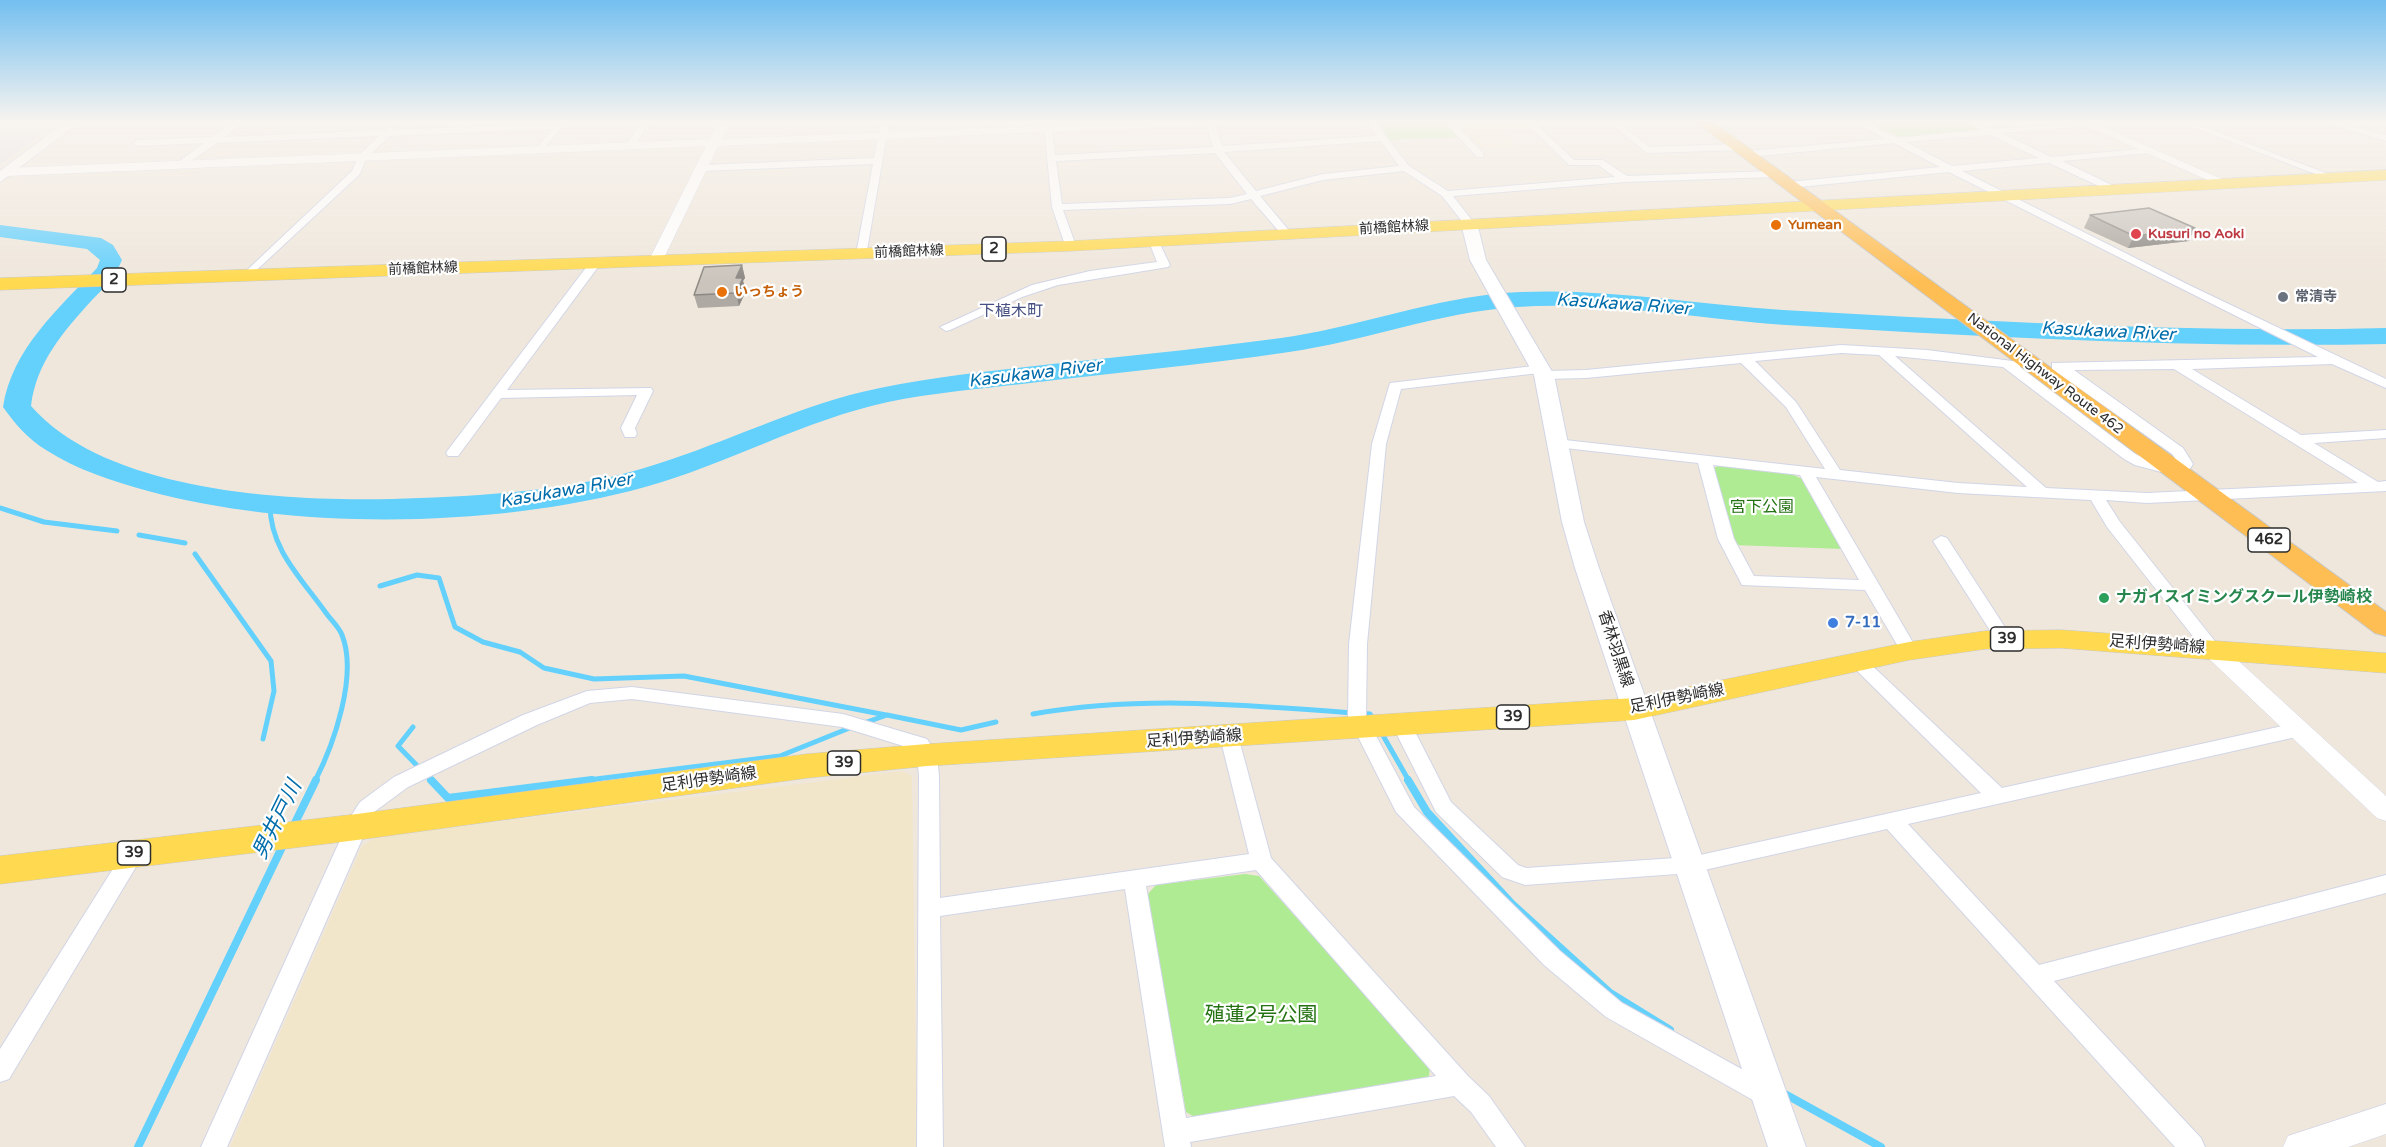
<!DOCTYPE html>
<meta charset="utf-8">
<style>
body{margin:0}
canvas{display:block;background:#efe7dc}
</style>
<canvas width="2386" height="1147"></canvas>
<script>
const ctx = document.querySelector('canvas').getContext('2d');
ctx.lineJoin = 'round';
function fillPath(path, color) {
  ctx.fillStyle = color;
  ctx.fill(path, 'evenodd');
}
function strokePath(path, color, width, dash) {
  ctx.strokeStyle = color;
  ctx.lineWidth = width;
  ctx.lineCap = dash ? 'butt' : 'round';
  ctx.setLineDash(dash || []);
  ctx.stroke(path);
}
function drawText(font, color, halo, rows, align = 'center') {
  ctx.font = font + ' "Varela Round","Noto Sans JP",sans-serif';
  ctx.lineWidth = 4.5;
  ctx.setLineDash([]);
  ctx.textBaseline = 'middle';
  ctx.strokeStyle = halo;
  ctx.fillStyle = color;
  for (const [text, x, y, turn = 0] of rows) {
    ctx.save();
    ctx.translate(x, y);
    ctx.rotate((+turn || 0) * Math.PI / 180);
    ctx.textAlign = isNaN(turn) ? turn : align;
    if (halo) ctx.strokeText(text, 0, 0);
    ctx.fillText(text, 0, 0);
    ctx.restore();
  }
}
fillPath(new Path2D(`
 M0,122H58L0,165Z`), '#e0dee7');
fillPath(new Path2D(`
 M1453,122H1526L1534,130L1503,131L1517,146L1477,148Z
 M902,771L912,776L917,1147H230L362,846L376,837Z`), '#f2e6ca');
fillPath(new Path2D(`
 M1376,122H1443L1458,137L1389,140Z
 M1866,122H1966L1982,129L1903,138Z
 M1719,466L1792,474L1802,479L1843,549L1733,545L1713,468Z
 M1245,874L1259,876L1430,1067L1428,1083L1200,1120L1186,1112L1147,895L1156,885Z`), '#afeb93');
strokePath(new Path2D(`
 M270,505C270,549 301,578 326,613C331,620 339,627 342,635C358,675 334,744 315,781
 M0,508L44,522L117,531
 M139,535L185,543
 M195,554L271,661L274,691L263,739
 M380,586L417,575L439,578L455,627L483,642L520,652L544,668L594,679L684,676L886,715
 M1033,714C1146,694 1257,706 1370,714L1373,719
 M864,723L887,715L961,730L996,722
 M413,727L398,746L432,781
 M1381,732L1409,781
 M580,781L780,756L852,727`), '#64d0fc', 5);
strokePath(new Path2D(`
 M431,780L448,798L592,780
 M1408,780L1427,812L1512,904L1610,993L1670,1030
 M293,827L316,780
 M1783,1093L1881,1147
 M138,1147L284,843`), '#64d0fc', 8);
fillPath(new Path2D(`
 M0,225L101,238L113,245L122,260C116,276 104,288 92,300C63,332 36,363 31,406C111,497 306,503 419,498C499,495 581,489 657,464C727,442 792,409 862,392C913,380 965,374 1017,368C1105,358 1193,350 1281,338C1353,328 1422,302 1494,294C1590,285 1687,304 1783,310C1984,321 2184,333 2386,328V344C2186,348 1986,337 1786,325C1697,319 1607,301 1517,307C1439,312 1366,341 1289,352C1201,365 1111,373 1022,384C977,389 932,393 888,402C804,420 728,464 645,487C497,528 296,531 148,491C113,481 77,470 46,450C28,439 15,424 3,407C12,349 58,309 97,268L100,260L87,249L0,237Z`), '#64d0fc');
const minor = new Path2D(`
 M234,122H243L225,137L385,130L391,127L395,130L566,122L541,152L536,149L552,129L390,136L366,158L360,174L248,278L242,275L244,273L352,171L359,155L379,136L217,143L180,168L175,165L177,163L204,143L138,146L133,143L138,140L212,137Z
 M642,122H650L633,148H627L625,146Z
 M881,122H889L866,256L856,254L873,164L702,171L697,168L702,165L874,158Z
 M1206,122H1214L1222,146L1377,136L1367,122H1375L1409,166L1448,191L1615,177L1598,165H1569L1525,122H1534L1574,160H1603L1627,176L1773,171L1778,174L1773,177L1625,182L1453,196L1474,223L1469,226L1465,225L1442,196L1404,171L1323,180L1260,196L1292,234L1287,237L1283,236L1251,199L1230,204L1063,210L1076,246L1066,248L1052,207L1044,126L1052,128L1055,155L1213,147ZM1381,141L1399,166L1323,174L1256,191L1224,152ZM1215,153L1247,194L1230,198L1062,204L1056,161Z
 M1445,122H1454L1483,153V157H1477Z
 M1609,122H1618L1649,147L1739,144L1744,147L1739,150L1647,153Z
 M1856,122H1866L1897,138L1981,130L1967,122H1977L1993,129L2102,122L2098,125L2002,133L2051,157L2152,148L2154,150L2149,153L2062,161L2118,188L2119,190L2114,193L2049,163L1962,171L2191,286L2386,379V388L2332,364L2192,369L2301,435L2386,430V438L2314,443L2378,482L2386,481V491L2147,503L2106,500L2120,522L2218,645L2221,649L2218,653H2206L2107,527L2091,500L1958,493L1816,477L1918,651L1909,657L1903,655L1865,590L1742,585L1718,539L1698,463L1556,447L1549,443L1556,439L1825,469L1786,407L1741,363L1586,378L1544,379L1539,378V373L1401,389L1386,444L1367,644L1366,717L1414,807L1560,951L1622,1003L1776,1088L1780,1096L1776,1104L1767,1108L1606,1017L1544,965L1396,812L1348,717L1349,644L1372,444L1390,383L1542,365L1547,366V371L1586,370L1841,345L1927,350L2020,362V367L2134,453L2145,459L2176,467L2179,464L2172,454L2052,369V363L2318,357L1949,172L1789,188L1784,185L1789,182L1940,167L1894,143L1748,157L1743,154L1748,151L1885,139ZM1990,135L2039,158L1952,166L1906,142ZM1841,353L1879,355L2027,487L1958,483L1840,470L1796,402L1755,361ZM1895,356L2003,367L2124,459L2135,465L2180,477L2185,476L2193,464L2183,448L2074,370L2174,369L2358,483L2147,493L2046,488ZM1713,465L1800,475L1859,580L1754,576L1734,539Z
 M2180,122H2191L2339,178L2331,180Z
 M2323,122H2336L2386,135V141Z
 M1150,240L1159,242L1170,265L1168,267L1058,285L1022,297L950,330L946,331L940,327L1032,285L1090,271L1157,262L1149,242Z
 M591,261L601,263L507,390L651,388L653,391L635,428L637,434L635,437H625L621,428L637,395L501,398L458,456H448L446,453L448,450Z
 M1941,536L1947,538L2010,635L2013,639L2010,643H1998L1933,541Z
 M1858,656L1864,658L2002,788L2296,723L2303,725L2306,730L2303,735L2296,737L1908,824L2039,965L2386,875V893L2054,981L2201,1138L2205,1147H2175L1887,829L1691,873L1525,885L1502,877L1436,812L1392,725L1395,720H1409L1451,802L1518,865L1526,868L1691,857L1981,793L1852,666L1849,662Z
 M632,687L843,714L927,739L937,755L939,776L940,898L1249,854L1220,737L1223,732H1237L1271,858L1468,1076L1489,1096L1525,1147H1496L1471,1112L1454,1096L1190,1142L1191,1147H1165L1125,889L940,916L943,1147H917L919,776L917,755L913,749L842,727L632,699L590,703L537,725L408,787L374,812L227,1147H201L351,816L360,802L394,777L523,715L587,691ZM1256,870L1436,1076L1186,1118L1146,886Z
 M133,846L140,848L144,854L140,860L9,1079L0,1082V1049L126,848Z`);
const tertiary = new Path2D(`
 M719,122H730L722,139L1137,122H1215L1209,125L718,146L663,260L656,264L649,260L706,146L8,176L2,172L8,168L710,139Z
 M2078,122H2092L2233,184L2231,187H2223Z
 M2212,642L2220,644L2386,796V821L2377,818L2204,654L2201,649L2204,644Z
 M2386,1104V1134L2348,1147H2283L2288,1136Z`);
const secondary = new Path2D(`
 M65,122H80L0,182V171Z
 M1469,218L1477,223L1486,260L1554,375L1584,522L1599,568L1806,1147H1768L1575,568L1562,522L1534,375L1470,260L1461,223Z`);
const primary = new Path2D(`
 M2386,170V180L1070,251L0,290V278L1070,241Z
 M2061,630L2386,653V673L2061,648L1985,649L1909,660L1634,720L927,766L807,778L357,840L0,884V856L357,814L807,754L927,744L1634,698L1909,642L1985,631Z`);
const trunk = new Path2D(`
 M1696,122H1713L2386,612V636L2375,633Z`);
strokePath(minor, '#d1d5e6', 2);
strokePath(tertiary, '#d1d5e6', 1);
strokePath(secondary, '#d1d5e6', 2);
strokePath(primary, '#c8c8c8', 1);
strokePath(trunk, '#c8c8c8', 2);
fillPath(minor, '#fff');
fillPath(tertiary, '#fff');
fillPath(secondary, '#fff');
fillPath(primary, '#ffda51');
fillPath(trunk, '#ffbe54');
fillPath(new Path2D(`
 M2090,215L2189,241L2128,248L2084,228Z
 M742,265L745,278L743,281L746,291L739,306L698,308L694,295Z`), '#aea9a2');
fillPath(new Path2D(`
 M2195,228L2189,241L2128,248L2134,236Z
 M742,265L745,278L743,281L746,291L739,306L736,293V278Z`), '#8d8984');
const building = new Path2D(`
 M2149,208L2195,228L2134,236L2090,215Z
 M742,265L736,278H743L736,293L694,295L704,267Z`);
fillPath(building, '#cac4bc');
strokePath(building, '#8d8984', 1.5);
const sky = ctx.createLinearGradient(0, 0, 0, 282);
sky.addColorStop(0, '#73bff0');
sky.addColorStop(0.43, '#f8f4ef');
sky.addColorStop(1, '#f8f4ef00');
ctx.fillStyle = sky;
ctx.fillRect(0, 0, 2386, 282);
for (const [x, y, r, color] of [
 [1776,225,6,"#e8710a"],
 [2136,234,6,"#e0444e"],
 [722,292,6,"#e8710a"],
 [2283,297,6,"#6b7280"],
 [2104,598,6,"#2e9e5b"],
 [1833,623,6,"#3f7fe0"]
]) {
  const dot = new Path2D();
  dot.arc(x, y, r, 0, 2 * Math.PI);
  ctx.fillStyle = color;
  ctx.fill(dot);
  strokePath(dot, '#fff', 2);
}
drawText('bold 14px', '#c56008', '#fff', [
 ["Yumean",1788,225],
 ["いっちょう",734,292]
], 'left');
drawText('14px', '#2c2c2c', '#fff', [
 ["前橋館林線",1394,228,-3],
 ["前橋館林線",909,252,-2],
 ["前橋館林線",423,269,-2],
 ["National Highway Route 462",2045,374,37]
]);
drawText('bold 14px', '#be3a42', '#fff', [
 ["Kusuri no Aoki",2148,234]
], 'left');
drawText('bold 14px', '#5b616d', '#fff', [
 ["常清寺",2295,297]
], 'left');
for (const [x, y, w] of [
 [994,249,24],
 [114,280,24],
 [2269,540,42],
 [2007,639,33],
 [1513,717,33],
 [844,763,33],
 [134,853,33]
]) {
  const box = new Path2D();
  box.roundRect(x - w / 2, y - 12, w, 24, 4.5);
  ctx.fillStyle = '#fff';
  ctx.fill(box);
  strokePath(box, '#2c2c2c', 1.5);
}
drawText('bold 15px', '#2c2c2c', null, [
 ["2",994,249],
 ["2",114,280],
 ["462",2269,540],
 ["39",2007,639],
 ["39",1513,717],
 ["39",844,763],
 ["39",134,853]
]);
drawText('16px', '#465082', '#fff', [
 ["下植木町",1011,312]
]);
drawText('16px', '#247212', '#fff', [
 ["宮下公園",1762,508]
]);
drawText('bold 16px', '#27864d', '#fff', [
 ["ナガイスイミングスクール伊勢崎校",2116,598]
], 'left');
drawText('bold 16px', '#366cbe', '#fff', [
 ["7-11",1845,623]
], 'left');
drawText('16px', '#2c2c2c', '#fff', [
 ["足利伊勢崎線",2157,645,4],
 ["香林羽黒線",1615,649,72],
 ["足利伊勢崎線",1677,699,-11],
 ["足利伊勢崎線",1194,739,-4],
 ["足利伊勢崎線",709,780,-8]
]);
drawText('italic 18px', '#006dab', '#fff', [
 ["Kasukawa River",1623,305,4],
 ["Kasukawa River",2108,332,3],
 ["Kasukawa River",1035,374,-7],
 ["Kasukawa River",566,491,-10]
]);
drawText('20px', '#247212', '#fff', [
 ["殖蓮2号公園",1261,1016]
]);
drawText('italic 21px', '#006dab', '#fff', [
 ["男井戸川",278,820,-64]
]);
</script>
